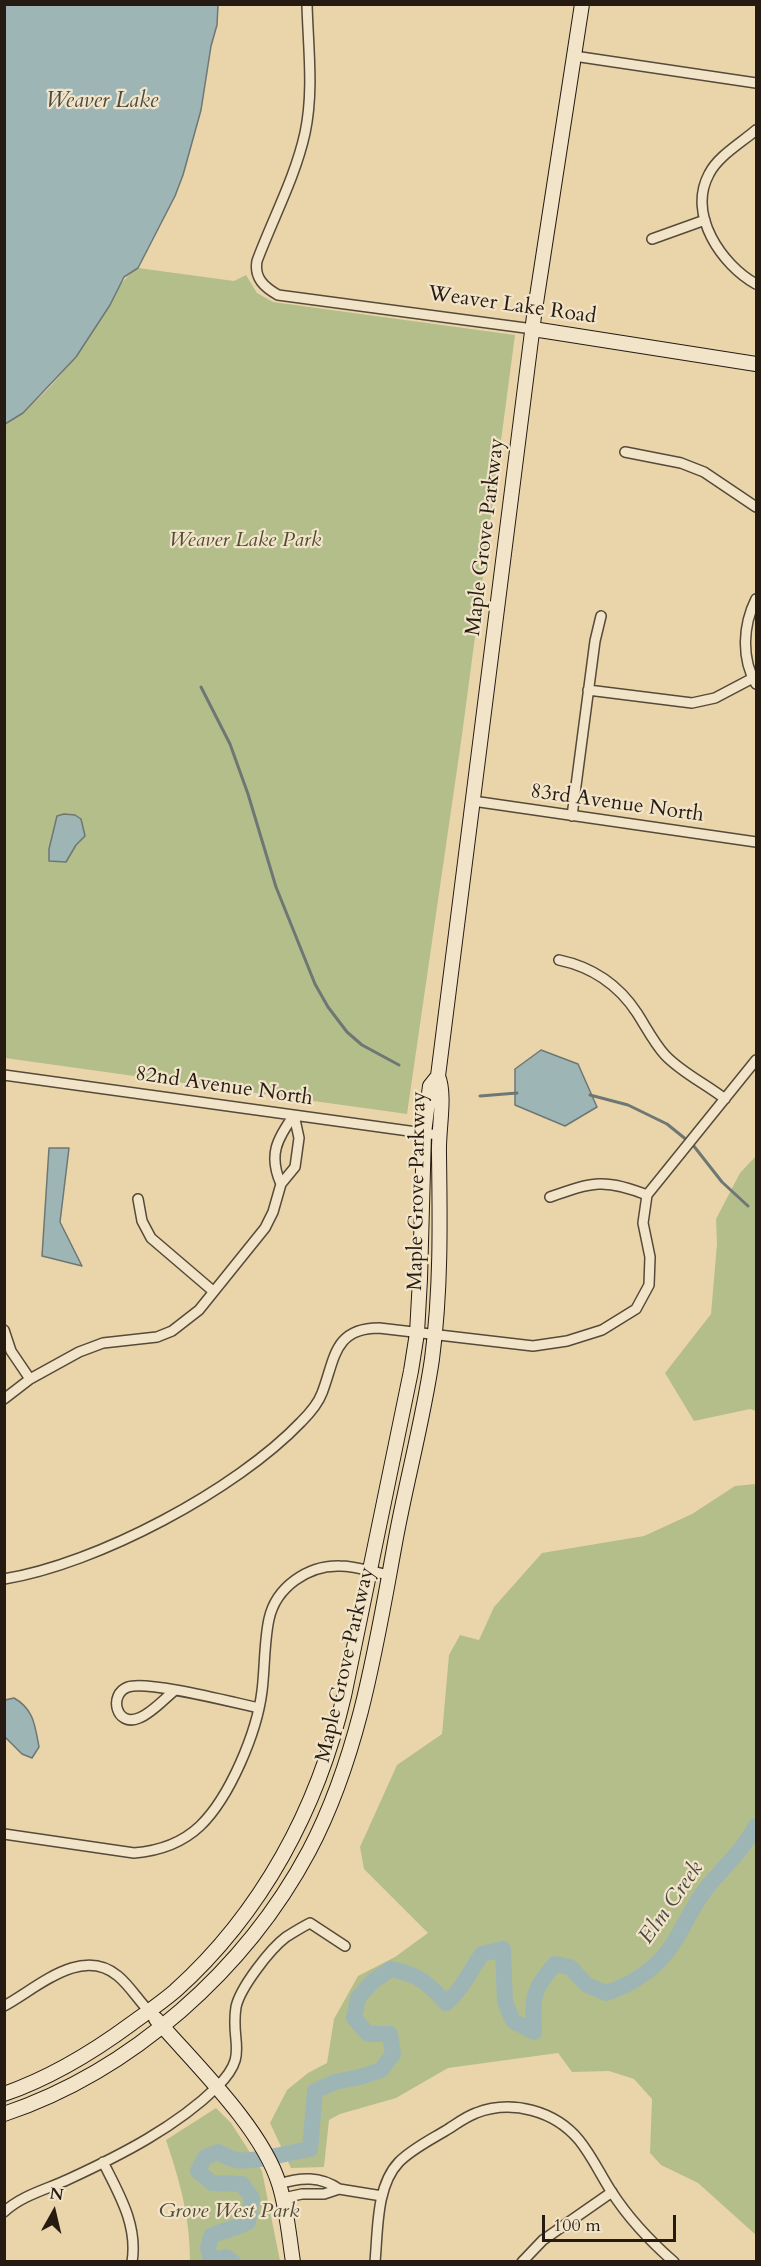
<!DOCTYPE html>
<style>
body{margin:0}
#map{position:relative;width:761px;height:2266px;overflow:hidden;background:#ead5ab;font-family:Cardo,serif}
canvas{display:block}
.frame{position:absolute;inset:0;border:6px solid #251b12;pointer-events:none}
.north{position:absolute;left:24px;top:2182px;width:60px;height:60px;-webkit-text-stroke:4px #f1e4c8;paint-order:stroke;rotate:8deg;font-size:16px;font-weight:700;line-height:24px;text-align:center;color:#251b12}
.north::after{content:'';display:block;margin:auto;width:21px;height:27px;background:#251b12;clip-path:polygon(50% 0,100% 100%,50% 72%,0 100%)}
.scale{position:absolute;left:542px;top:2215px;width:134px;height:27px;box-sizing:border-box;border:3px solid #251b12;border-top:0;padding-left:8px;font-size:18px;line-height:21px;white-space:nowrap;color:#251b12;-webkit-text-stroke:4px #f1e4c8;paint-order:stroke}
</style>
<div id="map">
<canvas width="761" height="2266"></canvas>
<div class="frame"></div>
<div class="north">N</div>
<div class="scale">100 m</div>
</div>
<script>
const ctx = document.querySelector('canvas').getContext('2d');
ctx.lineJoin = 'round';
function fillPath(path, color) {
  ctx.fillStyle = color;
  ctx.fill(path, 'evenodd');
}
function strokePath(path, color, width, dash) {
  ctx.strokeStyle = color;
  ctx.lineWidth = width;
  ctx.lineCap = dash ? 'butt' : 'round';
  ctx.setLineDash(dash || []);
  ctx.stroke(path);
}
function drawText(font, color, halo, rows, align = 'center') {
  ctx.font = font + ' Cardo,serif';
  ctx.lineWidth = 4.5;
  ctx.setLineDash([]);
  ctx.textBaseline = 'middle';
  ctx.strokeStyle = halo;
  ctx.fillStyle = color;
  for (const [text, x, y, turn = 0] of rows) {
    ctx.save();
    ctx.translate(x, y);
    ctx.rotate((+turn || 0) * Math.PI / 180);
    ctx.textAlign = isNaN(turn) ? turn : align;
    if (halo) ctx.strokeText(text, 0, 0);
    ctx.fillText(text, 0, 0);
    ctx.restore();
  }
}
fillPath(new Path2D(`
 M138,268L234,281L246,275L257,293L273,302L515,335L462,735L407,1114L5,1058V424C46,400 74,359 100,319C113,299 118,281 138,268Z
 M756,1156V1411L750,1409L694,1421L665,1373L711,1314L717,1244L716,1219L740,1173Z
 M756,1484V2235L698,2183L661,2165L650,2153L652,2099L634,2079L609,2071L572,2072L558,2053L448,2068L396,2098L340,2114L329,2120L324,2167L291,2168L270,2123L287,2090L308,2073L327,2063L334,2019L358,1976L395,1957L428,1933L364,1869L360,1847L397,1765L442,1734L449,1655L460,1635L479,1640L494,1607L542,1553L644,1536L692,1514L735,1486Z
 M216,2108L231,2123L262,2171L280,2261H190C190,2217 180,2182 166,2140Z`), '#b4be8b');
const water = new Path2D(`
 M5,4L218,5L217,25L211,46L201,110L183,175L175,196L138,268L124,277L110,305L76,357L23,413L5,424Z
 M64,814L75,815L81,819L85,836L76,845L66,862L49,861V849L57,816Z
 M541,1050L578,1064L597,1107L565,1126L515,1105V1069Z
 M49,1148H69L60,1222L82,1266L42,1256Z
 M14,1698C34,1709 35,1726 39,1747L32,1758L22,1754L5,1737V1700Z`);
fillPath(water, '#9eb5b6');
strokePath(water, '#6e7774', 1.5);
strokePath(new Path2D(`
 M201,687L230,744L248,794L276,887L315,984L328,1007L347,1032L362,1045L399,1065
 M590,1095L628,1105L667,1124L693,1145L722,1182L748,1206
 M480,1096L517,1093`), '#6e7774', 3);
strokePath(new Path2D(`
 M233,2262L226,2257L211,2261L208,2248L211,2236C223,2230 235,2229 248,2222L252,2198L242,2184L212,2183L198,2171L205,2157L218,2152C224,2155 230,2159 237,2160C255,2163 289,2152 310,2149L315,2091L335,2082L360,2077L381,2070L393,2054L390,2034H368L354,2018L358,1998L373,1981L391,1969C419,1975 427,1982 446,2003C463,1989 469,1972 482,1954L503,1949L505,2002L513,2021L534,2032C532,1999 532,1990 555,1964L570,1967L587,1985L606,1993C632,1985 659,1967 674,1942C685,1925 692,1907 705,1890C722,1868 743,1851 756,1826`), '#9eb5b6', 16);
const street = new Path2D(`
 M307,4C308,46 314,91 305,133C295,178 273,218 257,261C254,278 264,287 278,295L533,329
 M574,56L756,83
 M756,130C741,143 718,156 709,174C687,215 722,265 756,284
 M652,239L705,220
 M625,452L681,463L704,472L756,507
 M756,599C743,625 741,658 756,684
 M588,690L692,703L715,698L753,678
 M473,801L756,842
 M572,816L595,641L601,616
 M559,960C592,967 618,984 637,1013C646,1027 654,1043 665,1055C682,1073 706,1084 725,1099
 M4,1075L438,1135
 M281,1184C268,1155 277,1139 294,1115
 M550,1197C592,1182 605,1178 647,1195
 M138,1199L142,1221L151,1238L213,1291
 M4,1330L11,1351L30,1379
 M4,1399L30,1379L79,1352L103,1343L157,1337L172,1331L199,1310L265,1228L273,1212L281,1184L295,1167L299,1138L294,1115
 M4,1579C97,1564 236,1490 301,1422C309,1414 318,1404 322,1393C335,1360 333,1328 379,1328L533,1346L567,1341L602,1330L636,1309L649,1285L650,1257L643,1223L647,1195L756,1060
 M175,1690C164,1699 152,1713 139,1718C116,1728 108,1694 128,1687C147,1680 235,1703 259,1708
 M4,1834L134,1853C159,1851 182,1843 200,1826C230,1797 257,1732 262,1691C265,1667 264,1642 269,1619C276,1587 308,1565 340,1566C356,1566 373,1572 389,1575
 M4,2006C36,1989 81,1945 118,1976C130,1986 138,2000 149,2011
 M103,2162C119,2194 138,2225 132,2262
 M279,2184C301,2177 320,2176 339,2189
 M283,2198L302,2194H324L339,2189L382,2196
 M4,2212C22,2195 48,2189 69,2179C121,2155 176,2127 217,2087C250,2054 230,2044 236,2007C240,1988 270,1949 286,1937C294,1932 302,1927 310,1923L345,1946
 M375,2262C378,2230 376,2186 399,2162C412,2149 430,2140 445,2131C455,2125 465,2117 476,2113C512,2099 555,2111 579,2140C592,2156 600,2174 611,2191C627,2216 651,2242 674,2262
 M522,2262L543,2240L612,2192`);
const secondary = new Path2D(`
 M533,329L756,364
 M156,2019C195,2064 262,2128 279,2184C287,2209 289,2236 293,2262
 M4,2094C50,2078 93,2052 131,2024C146,2013 161,2003 175,1991C262,1913 318,1808 344,1696L411,1371L417,1333L420,1279L424,1133L430,1086L438,1076
 M4,2114C132,2071 246,1969 309,1851C359,1756 376,1647 395,1543C406,1482 423,1421 432,1359C441,1291 440,1223 439,1154C438,1130 446,1096 438,1076L534,316L582,4`);
strokePath(street, '#564a38', 12);
strokePath(secondary, '#251b12', 16);
strokePath(street, '#f1e4c8', 9);
strokePath(secondary, '#f1e4c8', 14);
drawText('21px', '#251b12', '#f1e4c8', [
 ["Weaver Lake Road",512,306,8],
 ["Maple Grove Parkway",486,537,-83],
 ["83rd Avenue North",617,804,8],
 ["82nd Avenue North",224,1087,8],
 ["Maple Grove Parkway",418,1191,-89],
 ["Maple Grove Parkway",346,1665,-77]
]);
drawText('italic 21px', '#504c36', '#f1e4c8', [
 ["Weaver Lake Park",245,541],
 ["Grove West Park",229,2212]
]);
drawText('italic 22px', '#494943', '#f1e4c8', [
 ["Weaver Lake",102,102],
 ["Elm Creek",672,1903,-55]
]);
</script>
